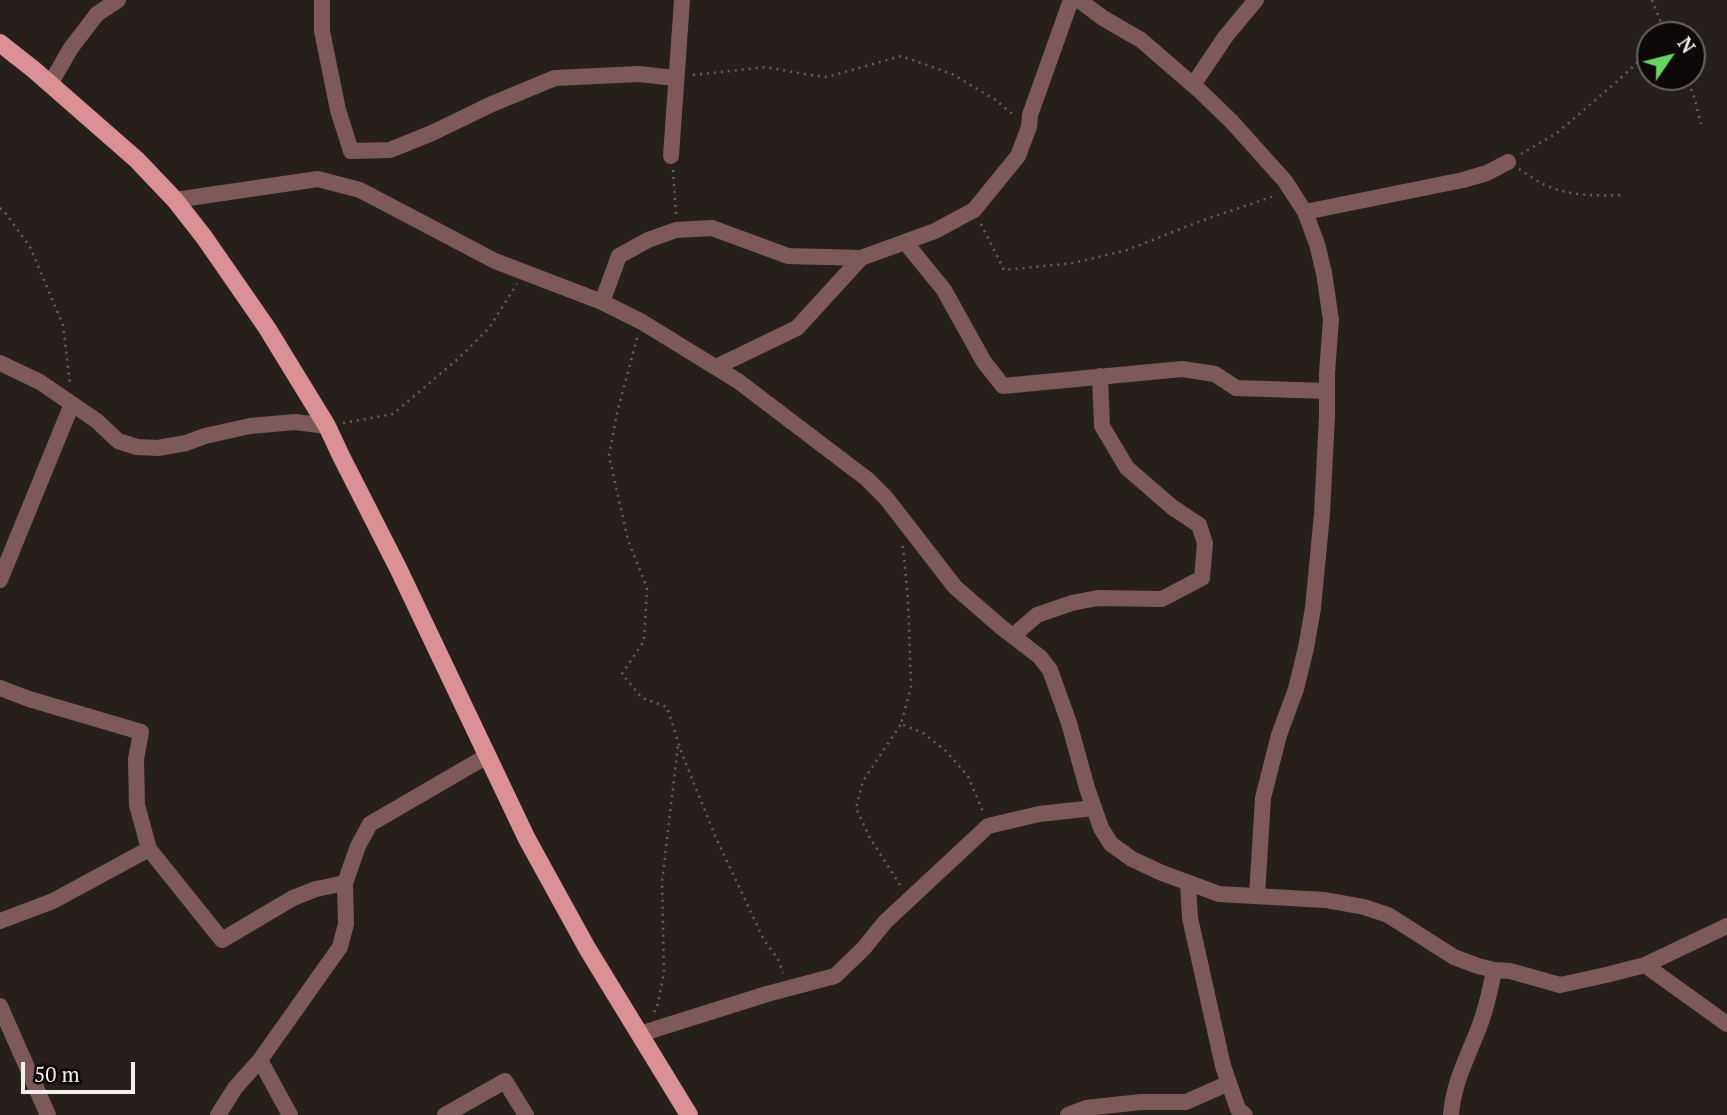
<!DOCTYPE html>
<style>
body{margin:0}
#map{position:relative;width:1727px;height:1115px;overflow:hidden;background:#271f1c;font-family:"PT Serif",serif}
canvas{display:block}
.north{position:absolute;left:1636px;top:21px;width:70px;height:70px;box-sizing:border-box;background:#0d0908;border:2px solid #696563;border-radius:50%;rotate:55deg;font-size:19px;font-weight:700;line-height:28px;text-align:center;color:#f4eeec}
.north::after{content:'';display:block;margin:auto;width:24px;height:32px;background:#67d466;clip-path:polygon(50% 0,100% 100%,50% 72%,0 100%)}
.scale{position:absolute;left:21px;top:1062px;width:114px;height:32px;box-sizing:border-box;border:4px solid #f4eeec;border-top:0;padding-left:9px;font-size:21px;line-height:24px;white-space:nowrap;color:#f4eeec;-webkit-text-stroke:5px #0d0908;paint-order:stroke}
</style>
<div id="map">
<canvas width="1727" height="1115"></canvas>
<div class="north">N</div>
<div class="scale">50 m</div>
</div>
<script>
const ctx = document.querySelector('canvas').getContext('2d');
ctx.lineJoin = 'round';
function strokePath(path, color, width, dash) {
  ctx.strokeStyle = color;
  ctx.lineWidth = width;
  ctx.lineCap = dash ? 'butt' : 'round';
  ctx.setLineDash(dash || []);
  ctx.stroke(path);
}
strokePath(new Path2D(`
 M1652,0L1666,35
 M1655,35L1662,24
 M693,75L766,67L804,74L827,77L901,56L952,74L994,99L1015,116
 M1684,77L1693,93L1701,124
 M1521,154L1557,133L1614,84L1636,64L1650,42
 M1519,169C1527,174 1535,180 1543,184C1567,196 1596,196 1622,195
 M673,170L676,215
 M0,208L4,211L30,247L63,325L70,384
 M981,224L1004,270L1074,263L1127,250L1198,222L1277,195
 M637,338L617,413L609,456L628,540L647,588L644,641L622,674L642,698L667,707L682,754L716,838L764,940L778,959L783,973
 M343,423L393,414L460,357L489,328L517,284
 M903,546L908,599L911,687L901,724L923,733L946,751L968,776L983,812
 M900,885L870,838L856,808L863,781L901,724
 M654,1012L657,1008L664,972L662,882L678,745`), '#665e5c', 2.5, [2, 5]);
strokePath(new Path2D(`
 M322,0V31L338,110L351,151L390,150L432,133L492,104L555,78L639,74L675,78
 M1079,0L1103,18L1141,40L1200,91L1232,122L1285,181L1305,212L1317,244L1324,273L1331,320L1327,373V415L1322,514L1313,608L1306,648L1296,689L1279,735L1263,798L1257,896
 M50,84L71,48L97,14L118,0
 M1193,85L1226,36L1256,0
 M671,156L682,0
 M175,200L318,179L360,190L495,261L602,302L642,322L738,381L867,479L886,498L955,587L1001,627L1040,657L1050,670L1069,723L1087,788L1101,828L1111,844L1132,859L1162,873L1219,894L1325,900L1364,907L1388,915L1454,957L1478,966L1494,970L1510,971L1560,985L1606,975L1645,965L1727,926
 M1305,212L1463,180L1487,173L1508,162
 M905,242L944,290L984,362L1003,386L1182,369L1215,374L1236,388L1327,391
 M602,302L619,256L648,240L676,230L712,228L788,256L861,258L935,231L974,210L1018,156L1029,127L1030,115L1071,0
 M0,363L40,382L97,421L118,441L137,447L158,448L186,443L205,436L250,426L295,422L327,426
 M716,367L797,328L861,258
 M0,580L72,404
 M1013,636L1037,615L1072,603L1098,598L1162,599L1202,578L1205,543L1199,525L1172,507L1127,468L1102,426L1100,376
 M0,688L29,699L141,732L136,759L137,805L149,849L222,940L293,898L316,889L345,883
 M1188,883L1190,918L1223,1066L1238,1109L1245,1115
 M0,921L53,901L149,849
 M1645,965L1727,1024
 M0,1006L48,1115
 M640,1034L767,994L835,976L864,948L885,922L988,826L1039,814L1094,808
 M260,1060L290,1115
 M218,1115L235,1088L260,1060L340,947L346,924L345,883L358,846L370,824L487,756
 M445,1115L505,1081L526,1115
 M1068,1115L1086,1108L1141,1102H1186L1229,1083
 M1451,1115C1453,1086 1465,1062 1476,1035C1485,1014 1490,992 1494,970`), '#7d595a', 16);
strokePath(new Path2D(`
 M0,43L33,69L137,160L175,200L204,237L267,328L327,426L341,456L398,568L527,839L587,948L689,1115`), '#da9094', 18);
</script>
